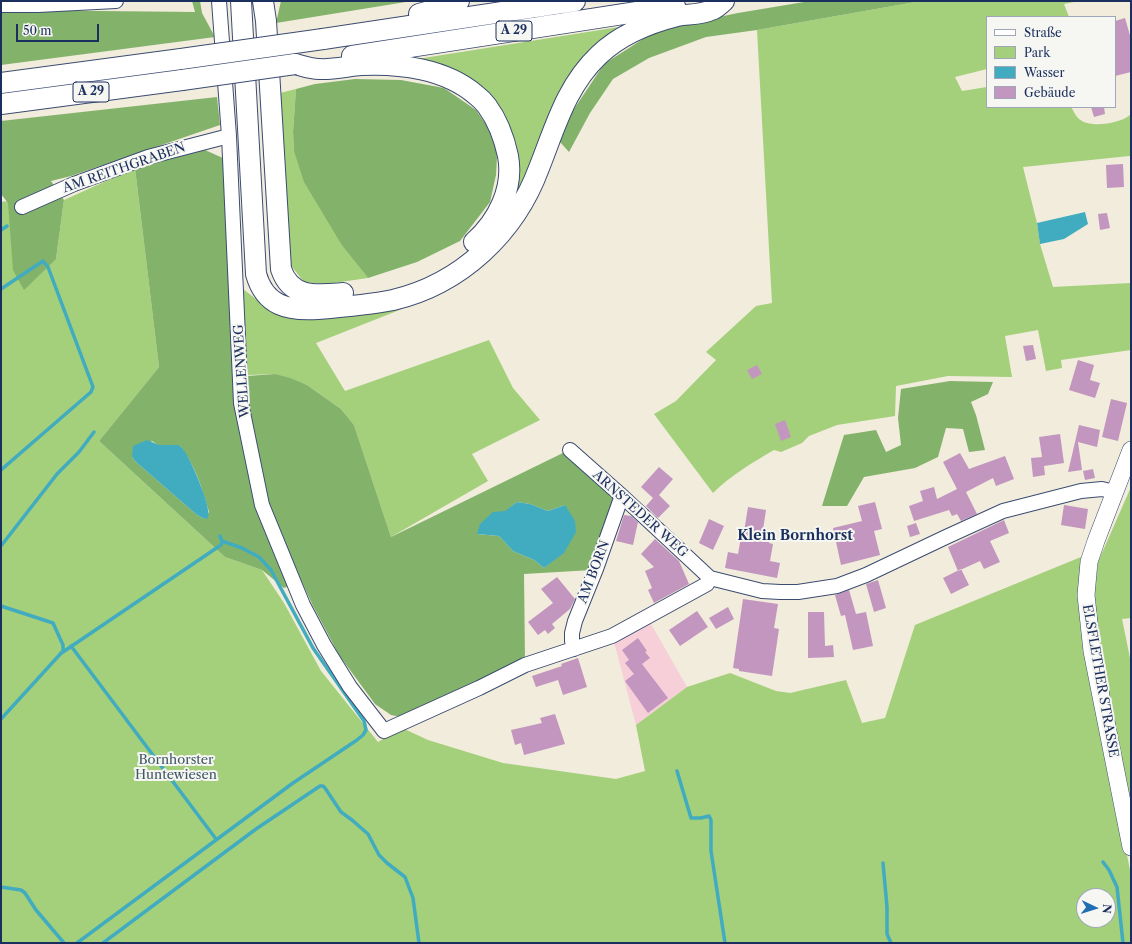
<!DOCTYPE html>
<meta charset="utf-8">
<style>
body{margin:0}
#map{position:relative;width:1132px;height:944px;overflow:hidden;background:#f1ecdb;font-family:"Libre Caslon Text",serif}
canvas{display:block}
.frame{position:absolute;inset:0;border:2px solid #1b2f5e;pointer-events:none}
.legend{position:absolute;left:986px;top:16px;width:130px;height:92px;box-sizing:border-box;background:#f6f6f2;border:1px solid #9ea6b7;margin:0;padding:5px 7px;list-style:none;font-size:12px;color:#1b2f5e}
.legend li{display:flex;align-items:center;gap:8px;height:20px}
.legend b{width:20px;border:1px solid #9ea6b7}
.north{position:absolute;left:1076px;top:888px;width:40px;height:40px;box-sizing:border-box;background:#f6f6f2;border:1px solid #9ea6b7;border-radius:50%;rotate:94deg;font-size:11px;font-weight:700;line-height:16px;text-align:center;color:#1b2f5e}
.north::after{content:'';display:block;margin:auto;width:14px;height:18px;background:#1f6fb2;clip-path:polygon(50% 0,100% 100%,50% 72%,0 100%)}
.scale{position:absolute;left:16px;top:24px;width:83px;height:18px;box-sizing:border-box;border:2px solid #1b2f5e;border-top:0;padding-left:5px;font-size:12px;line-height:14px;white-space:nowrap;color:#1b2f5e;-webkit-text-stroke:3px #f6f6f2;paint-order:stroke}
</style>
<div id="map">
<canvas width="1132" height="944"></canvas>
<div class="frame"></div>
<ul class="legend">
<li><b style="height:5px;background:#fff"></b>Straße</li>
<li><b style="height:11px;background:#a4cf7b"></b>Park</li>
<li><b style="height:11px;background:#41acc0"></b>Wasser</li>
<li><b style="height:11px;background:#c296bf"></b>Gebäude</li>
</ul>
<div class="north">N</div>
<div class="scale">50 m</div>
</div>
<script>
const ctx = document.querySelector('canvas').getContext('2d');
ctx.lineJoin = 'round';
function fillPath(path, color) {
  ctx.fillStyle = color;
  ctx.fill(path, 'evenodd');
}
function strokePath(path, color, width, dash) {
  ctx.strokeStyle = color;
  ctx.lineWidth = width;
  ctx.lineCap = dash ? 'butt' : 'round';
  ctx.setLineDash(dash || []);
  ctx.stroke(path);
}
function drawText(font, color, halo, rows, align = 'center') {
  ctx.font = font + ' "Libre Caslon Text",serif';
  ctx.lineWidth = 4;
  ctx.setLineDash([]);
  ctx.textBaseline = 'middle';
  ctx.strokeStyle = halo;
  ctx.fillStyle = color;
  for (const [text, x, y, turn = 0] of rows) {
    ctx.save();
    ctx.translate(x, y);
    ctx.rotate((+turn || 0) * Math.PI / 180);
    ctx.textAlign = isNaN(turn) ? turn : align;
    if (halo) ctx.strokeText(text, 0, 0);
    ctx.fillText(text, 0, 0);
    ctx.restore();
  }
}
fillPath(new Path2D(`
 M650,622L687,687L636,725L614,642Z`), '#f6cfd9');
fillPath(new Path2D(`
 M921,1H1079L1064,4L1069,17H987V69L955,77L962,91L987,87V107H1071C1073,110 1075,115 1078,118C1088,129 1121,124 1131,114V157L1129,156L1023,167L1037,223L1040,244L1053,287L1131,283V350L1061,360L1062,368L1046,371L1038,330L1005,336L1012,377L948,376L896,386L895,416L837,425L809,436L802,443L781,452L774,450C752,463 731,475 713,493L654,414L676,401L716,360L706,352L756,306L772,303L757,30Z
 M638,24L616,36L502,223L517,176L492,102L392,63Z
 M296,89L293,132L294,151L343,247L368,278L326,284L304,282L289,263L280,93Z
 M135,168L159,367L99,441L225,557L262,570L284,603L321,671L378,742L402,728L428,740L503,763L616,779L645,771L636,725L687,687L730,673L776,691L790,693L846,680L862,723L885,718L915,625L1081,557L1079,598L1097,706L1131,875V943H1V202L8,201L56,259L64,200ZM1084,896H1108V920H1084Z
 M243,289L277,315L308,320L355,316L402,309L316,343L345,391L489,340L513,388L540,420L472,454L488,481L391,537L354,425L341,409L307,385L275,374L248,375Z
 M1131,487V618L1122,619L1131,663V807L1099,644L1094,597L1098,562Z`), '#a4cf7b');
fillPath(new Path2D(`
 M192,1H200L202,13L215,37L1,65V10L195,12Z
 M281,1H412L276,23Z
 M810,1H921L757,30L706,37L649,58L613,79L590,113L569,152L560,142L566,121L604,64L657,30L738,13Z
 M355,79L401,80L444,88L476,110L494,136L497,157L496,175L490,202L460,241L417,262L368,278L343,247L304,182L294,151L293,132L296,89L315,84Z
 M217,97L220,125L71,176L51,181L64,200L56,259L24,290L13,270L8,203L1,194V121Z
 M205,150L225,159L239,414L289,586L284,588L262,570L225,557L99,441L159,367L135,168ZM152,441L158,445H179C194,462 203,490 209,512L205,519L197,515L136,462L132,457Z
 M275,374L290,378L307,385L341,409L354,425L391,537L567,451L619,499L592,570L524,574L525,661L401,717L391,715L375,704L339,655L313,606L266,504L246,406L244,382L247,376ZM517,502L530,504L548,511L565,505L564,552L544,568L534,560L513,551L499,536L477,534Z
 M950,381L993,382L988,394L971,402L976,415L985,450L969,452L963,429L946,428L938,457L915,468L864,477L847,506H822L844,435L876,430L886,452L901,445L898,418L901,389Z`), '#83b26b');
fillPath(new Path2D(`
 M1085,212L1088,224L1064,239L1040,244L1037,223Z
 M147,440L159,445H179C182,448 185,451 187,455C193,466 212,508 208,518L205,519L197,515L136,462L132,457L133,446Z
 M517,502L530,504L548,511L565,505L575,521L576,532L564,553L544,568L534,560L513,551L499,536L477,534L480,524L493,512L505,511Z`), '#41acc0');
strokePath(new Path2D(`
 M1,230L7,226
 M1,289L43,261L48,267L93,387L91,392L1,470
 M1,546L57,474L79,452L94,432
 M1,606L53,623L63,645V651L1,719
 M71,646L216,839
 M60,654L221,545L222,541
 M677,771L691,818H701L709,816L711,820V851L725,943
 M1103,862L1109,870L1117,887L1123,943
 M883,863L887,907V934L891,943
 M1,887L21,890L25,893L36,910L64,943
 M77,943L293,783L357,740L363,735L366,730L364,721L313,648L271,570L259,557L242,548L222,541L220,536
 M103,943L256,829L320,786H323L325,788L341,812L352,820L368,834L379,855L387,863L405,877L413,898L419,943`), '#41acc0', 3.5);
fillPath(new Path2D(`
 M1125,18L1131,39V72L1115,76V21Z
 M1091,107H1104L1105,114L1094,117Z
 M1123,164L1124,187L1107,188L1106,165Z
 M1107,213L1110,228L1100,230L1098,214Z
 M1033,345L1036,359L1026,361L1023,346Z
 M1078,360L1094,365L1090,380L1100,383L1095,398L1069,390Z
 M757,365L762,374L752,379L747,370Z
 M1111,399L1127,403L1118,441L1102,437Z
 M785,420L791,437L781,441L775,424Z
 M1079,425L1100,430L1097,447L1078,442L1082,470L1068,472Z
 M1060,434L1064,463L1044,466L1045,475L1033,477L1031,458L1042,457L1039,437Z
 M960,453L969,469L1005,456L1014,479L996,486L993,478L966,492L977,514L961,521L957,514L952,516L949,510L914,521L909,506L923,501L920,491L934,487L937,499L957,489L943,462Z
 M659,467L673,479L659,495L670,506L658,518L646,506L653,498L641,487Z
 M1093,469L1095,478L1085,480L1083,471Z
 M875,502L882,529L874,531L880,555L841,565L833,528L862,521L858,506Z
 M1064,505L1088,509L1085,529L1061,525Z
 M748,507L766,510L762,536L770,538L769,543L773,544L770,561L780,563L777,578L725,568L728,552L738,554L742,531L744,532Z
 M624,515L631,516L638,522L633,545L616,541Z
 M709,519L724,526L713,550L699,543Z
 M1004,520L1009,533L990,541L1000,562L984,569L980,561L958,571L948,547Z
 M916,523L920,534L910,537L907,526Z
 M655,539L679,561L689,584L654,603L648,590L652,588L645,571L654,567L641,554Z
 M961,569L969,585L951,594L943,578Z
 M557,577L575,599L570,609L552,624L555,628L548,634L545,630L538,635L528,622L553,603L541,589Z
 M878,580L886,608L874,612L866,584Z
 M849,590L856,614L866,612L873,646L853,650L845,615L841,616L835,595Z
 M743,599L778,604L774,628L779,629L772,676L739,671V669L733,668Z
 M728,607L734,619L716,629L709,618Z
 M697,611L708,627L680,646L669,630Z
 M808,612H824L825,646L833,645L834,657L808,658Z
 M638,638L647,651L645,652L650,658L642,664L668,698L648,713L625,681L634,674L625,663L629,660L622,650Z
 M578,658L587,687L563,695L558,680L536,687L532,676L562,666L561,664Z
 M555,714L565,744L524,755L521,743L515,745L511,730L542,723L540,718Z`), '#c296bf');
const minor = new Path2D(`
 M219,1L229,136L241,403L262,505L303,605L324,645L350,687L384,731L479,688L525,665L612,636L707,584L710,578
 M1,5H38L116,1
 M22,207L74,184L148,157L229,136
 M570,450L623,497L710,578L762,591L780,592H798L837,586L866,575L946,537L1003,511L1081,491L1102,489L1114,492
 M574,649L572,641V633L575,621L596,569L620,501L623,497`);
const major = new Path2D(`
 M1131,450L1096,541L1089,562L1086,595L1092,651L1131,847`);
const highway = new Path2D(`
 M241,1L256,274C265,306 288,311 318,309C343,307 368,305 393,300C461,284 515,233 539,168C555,128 566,86 599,55C620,35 649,23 677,16C688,14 701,15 711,10C716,9 720,4 724,1
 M263,1L266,21L281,269C291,299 317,295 343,293
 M419,14L437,9L459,1
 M323,39L575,1
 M352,56L675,6
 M295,64C303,66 311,69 319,69C333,70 348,66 361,65C400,63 446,69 476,95C480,98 484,102 487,106C498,121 504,137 508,156C514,188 498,221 474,242
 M1,83L181,59
 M1,104L182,80`);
strokePath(minor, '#3b4b71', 16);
strokePath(major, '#3b4b71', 18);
strokePath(highway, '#3b4b71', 22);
strokePath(minor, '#fff', 14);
strokePath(major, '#fff', 17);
strokePath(highway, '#fff', 20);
const highwayBridge = new Path2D(`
 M181,59L323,39
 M182,80L295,64`);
strokePath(highwayBridge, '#3b4b71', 22, []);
strokePath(highwayBridge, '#fff', 20);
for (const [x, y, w] of [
 [514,31,36],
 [91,92,36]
]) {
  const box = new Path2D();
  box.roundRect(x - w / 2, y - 10, w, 20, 3);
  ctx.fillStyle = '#f6f6f2';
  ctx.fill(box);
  strokePath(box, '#1b2f5e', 1);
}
drawText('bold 12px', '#1b2f5e', null, [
 ["A 29",514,31],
 ["A 29",91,92]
]);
drawText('13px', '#1b2f5e', '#f6f6f2', [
 ["AM REITHGRABEN",124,168,-19],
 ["WELLENWEG",242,371,-94],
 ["ARNSTEDER WEG",640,514,42],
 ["AM BORN",594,572,-69],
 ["ELSFLETHER STRASSE",1100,681,80]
]);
drawText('13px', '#3d5765', '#f6f6f2', [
 ["Bornhorster",176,760],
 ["Huntewiesen",176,775]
]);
drawText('bold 14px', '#1b2f5e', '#f6f6f2', [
 ["Klein Bornhorst",795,536]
]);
</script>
